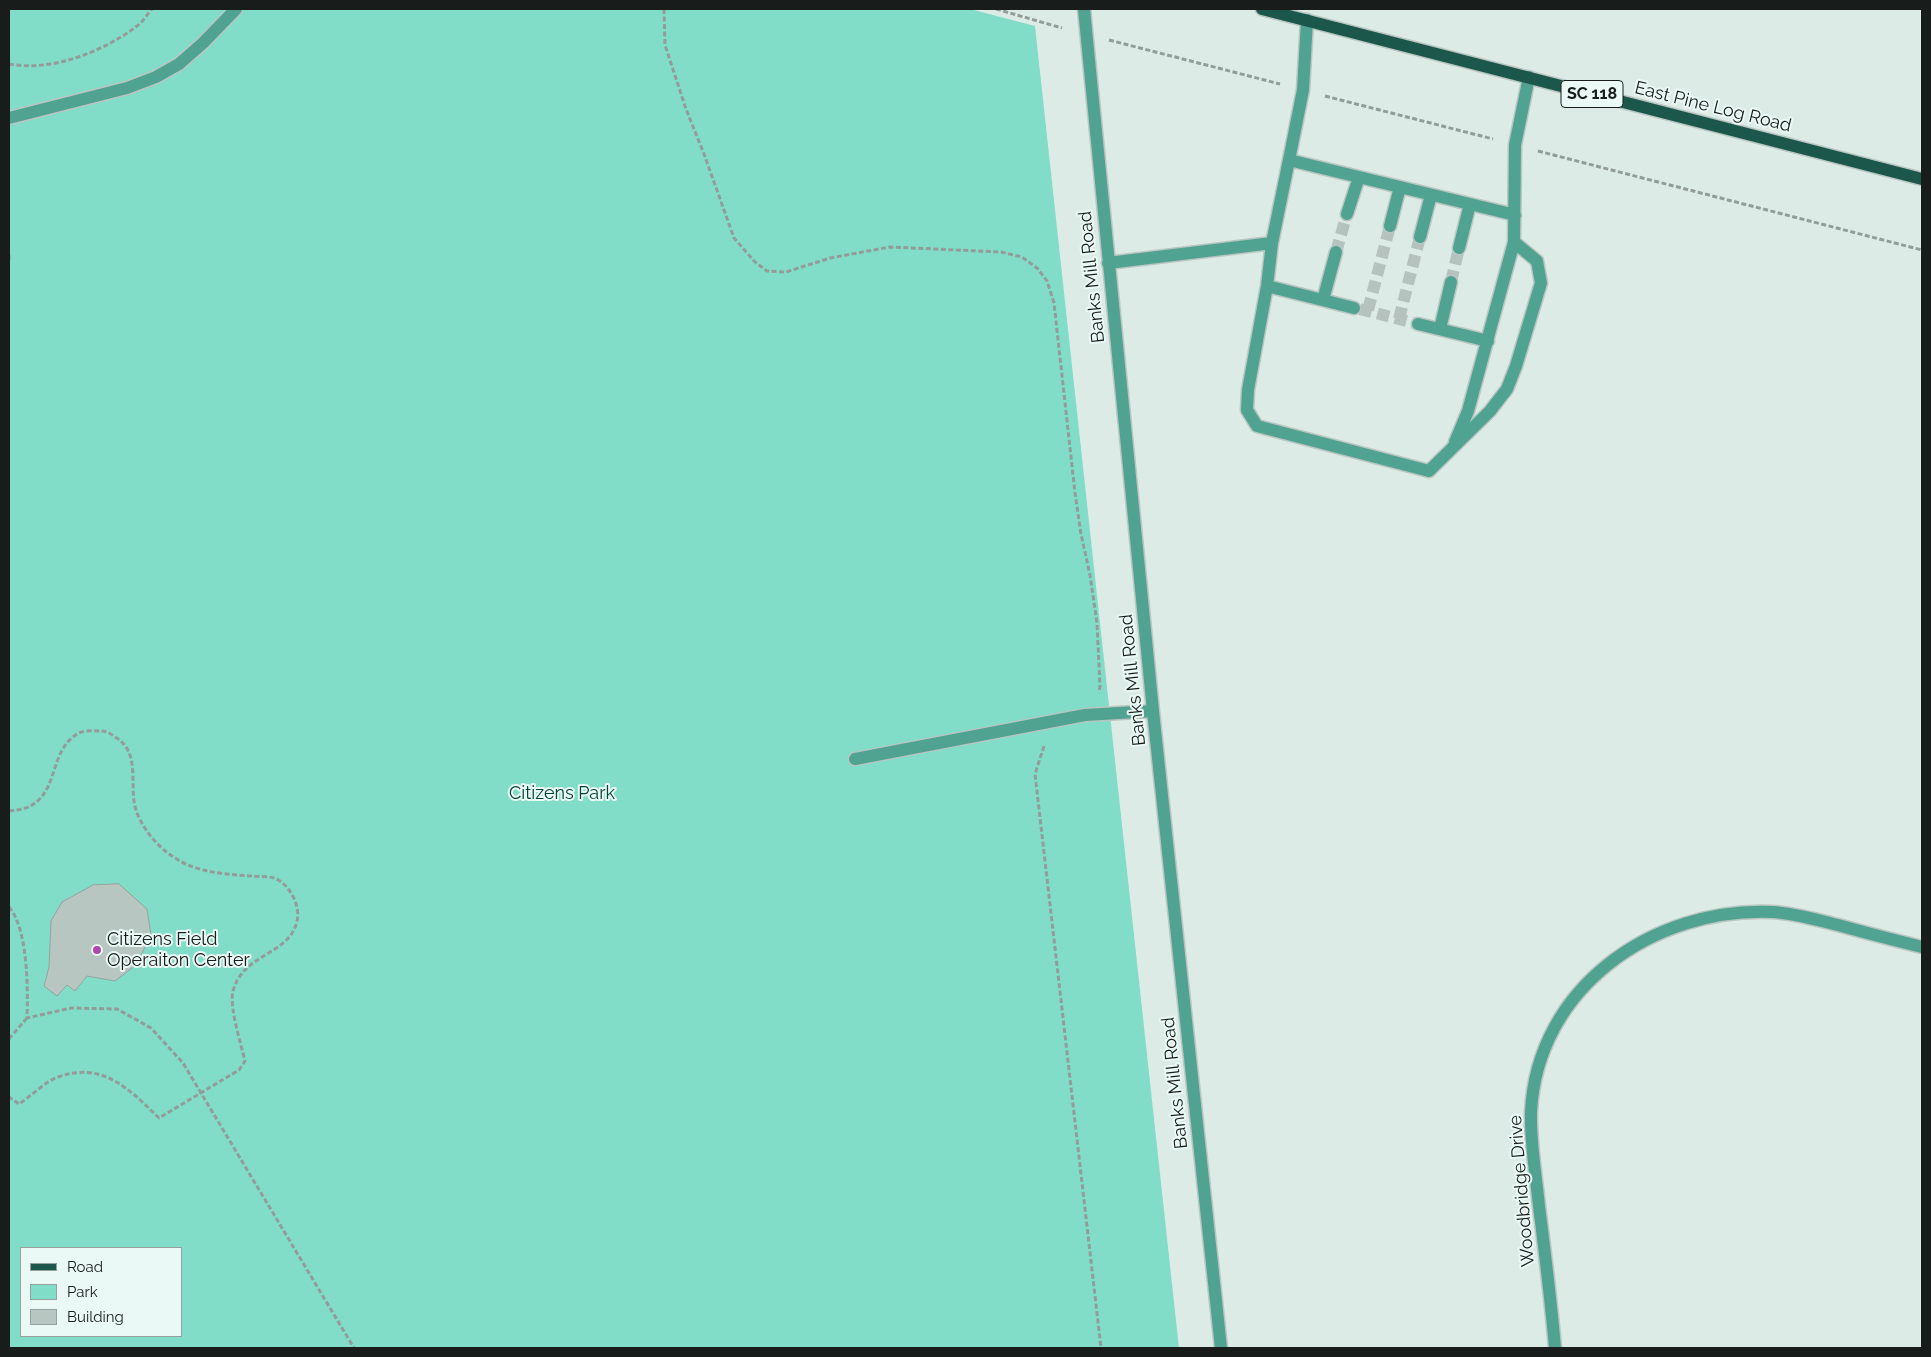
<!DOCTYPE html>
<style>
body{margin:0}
#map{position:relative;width:1931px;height:1357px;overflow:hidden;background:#ddebe7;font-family:Raleway,sans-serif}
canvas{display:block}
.frame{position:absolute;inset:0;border:10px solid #181d1c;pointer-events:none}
.legend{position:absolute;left:20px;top:1247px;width:162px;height:90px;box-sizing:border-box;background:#eaf9f5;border:1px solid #96a19e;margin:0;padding:6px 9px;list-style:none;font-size:15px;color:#181d1c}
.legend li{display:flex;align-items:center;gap:10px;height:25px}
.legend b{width:25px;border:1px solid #96a19e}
</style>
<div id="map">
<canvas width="1931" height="1357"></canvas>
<div class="frame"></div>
<ul class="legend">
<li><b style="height:6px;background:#1b584b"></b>Road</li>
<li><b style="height:14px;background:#82ddc8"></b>Park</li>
<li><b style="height:14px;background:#b8c6c2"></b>Building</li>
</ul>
</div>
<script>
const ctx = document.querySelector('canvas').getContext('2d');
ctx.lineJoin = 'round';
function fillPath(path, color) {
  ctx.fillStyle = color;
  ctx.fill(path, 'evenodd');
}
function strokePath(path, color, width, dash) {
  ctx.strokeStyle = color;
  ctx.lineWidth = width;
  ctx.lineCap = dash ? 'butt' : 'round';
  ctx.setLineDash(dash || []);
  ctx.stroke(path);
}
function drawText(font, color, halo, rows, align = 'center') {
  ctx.font = font + ' Raleway,sans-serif';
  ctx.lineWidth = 4;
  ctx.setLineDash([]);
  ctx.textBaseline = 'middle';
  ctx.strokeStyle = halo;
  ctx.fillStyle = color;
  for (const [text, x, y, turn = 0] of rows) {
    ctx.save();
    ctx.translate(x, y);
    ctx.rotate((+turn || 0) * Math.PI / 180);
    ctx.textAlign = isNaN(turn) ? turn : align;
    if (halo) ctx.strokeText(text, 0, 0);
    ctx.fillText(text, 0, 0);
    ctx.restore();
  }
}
fillPath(new Path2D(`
 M9,9H970L1035,26L1179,1348H9ZM21,1248H181V1336H21Z`), '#82ddc8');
const building = new Path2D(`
 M119,884L147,909L151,935L136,965L115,981L87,976L75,991L67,985L57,996L44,986L49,967L51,921L62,902L93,885Z`);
fillPath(building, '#b8c6c2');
strokePath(building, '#95a39f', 1);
strokePath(new Path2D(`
 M1336,252L1347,214
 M1451,282L1459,248
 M1360,309L1418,324
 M1368,310L1390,226
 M1399,319L1420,237`), '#b6c2be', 12, [12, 6]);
const minor = new Path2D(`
 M1084,9L1153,711L1221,1348
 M1307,20L1303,90L1289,160L1515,215
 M9,118L127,88L156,77L179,64L203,43L236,9
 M1347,214L1359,177
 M1390,226L1400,187
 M1420,237L1431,195
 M1272,243L1289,160
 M1459,248L1470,204
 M1108,263L1272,243L1267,286L1248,390L1247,410L1257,426L1429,471L1490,411L1507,389L1516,366L1541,283L1537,261L1514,242
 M1267,286L1354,308
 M1323,300L1336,252
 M1418,324L1488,341
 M1440,329L1451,282
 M1455,442L1468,411L1514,242L1515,145L1529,77
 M855,759L1085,715L1153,711
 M1555,1348C1551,1301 1545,1253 1539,1206C1536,1175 1530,1143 1531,1112C1537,987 1654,907 1772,912C1794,913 1817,920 1838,925C1866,933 1894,940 1922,947`);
const major = new Path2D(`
 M1262,9L1922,179`);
strokePath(minor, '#bac6c2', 15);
strokePath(major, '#bac6c2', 15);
strokePath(new Path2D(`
 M664,9L665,45L686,109L704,154L734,238L755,262L767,271L786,272L830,258L890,247L1001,252L1022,257L1038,269L1047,281L1054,303L1075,493L1081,534L1090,575L1097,623L1100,687L1099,691
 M996,9L1062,28
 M1109,40L1280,84
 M9,64C51,72 103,52 137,26C143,22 147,14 152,9
 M1325,96L1493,139
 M1538,151L1922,250
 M9,255V262
 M1044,746L1035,774L1101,1348
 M9,811C65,808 43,752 79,733C85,730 95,731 102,731C107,731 111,734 115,737C143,753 127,788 137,813C145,832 158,847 175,858C198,873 225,874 251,876C258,877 267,876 274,878C289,883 301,906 297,921C290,955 243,953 233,991C229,1007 241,1044 245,1061L239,1070L159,1118C129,1089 103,1061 58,1077C46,1081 30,1097 19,1104L9,1097
 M9,907C28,929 28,989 27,1018L71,1008L117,1009L151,1028L183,1063L354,1348
 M9,1039L27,1018`), '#929d9a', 3, [5, 2.5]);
strokePath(minor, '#51a391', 12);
strokePath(major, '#1b584b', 12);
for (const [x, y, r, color] of [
 [97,950,5,"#ad49ae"]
]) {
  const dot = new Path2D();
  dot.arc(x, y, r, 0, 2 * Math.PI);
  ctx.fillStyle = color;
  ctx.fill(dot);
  strokePath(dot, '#eaf9f5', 2);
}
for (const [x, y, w] of [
 [1592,94,62]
]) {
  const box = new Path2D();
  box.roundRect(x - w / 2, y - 13.5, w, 27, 4);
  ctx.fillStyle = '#eaf9f5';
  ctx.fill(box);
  strokePath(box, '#181d1c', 1);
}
drawText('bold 16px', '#181d1c', null, [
 ["SC 118",1592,94]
]);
drawText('18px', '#181d1c', '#eaf9f5', [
 ["East Pine Log Road",1713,107,14],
 ["Banks Mill Road",1092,277,-96],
 ["Banks Mill Road",1133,680,-96],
 ["Banks Mill Road",1175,1083,-96],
 ["Woodbridge Drive",1522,1191,-95]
]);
drawText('18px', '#004338', '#eaf9f5', [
 ["Citizens Park",562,794]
]);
drawText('18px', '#181d1c', '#eaf9f5', [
 ["Citizens Field",107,940],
 ["Operaiton Center",107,961]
], 'left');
</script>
